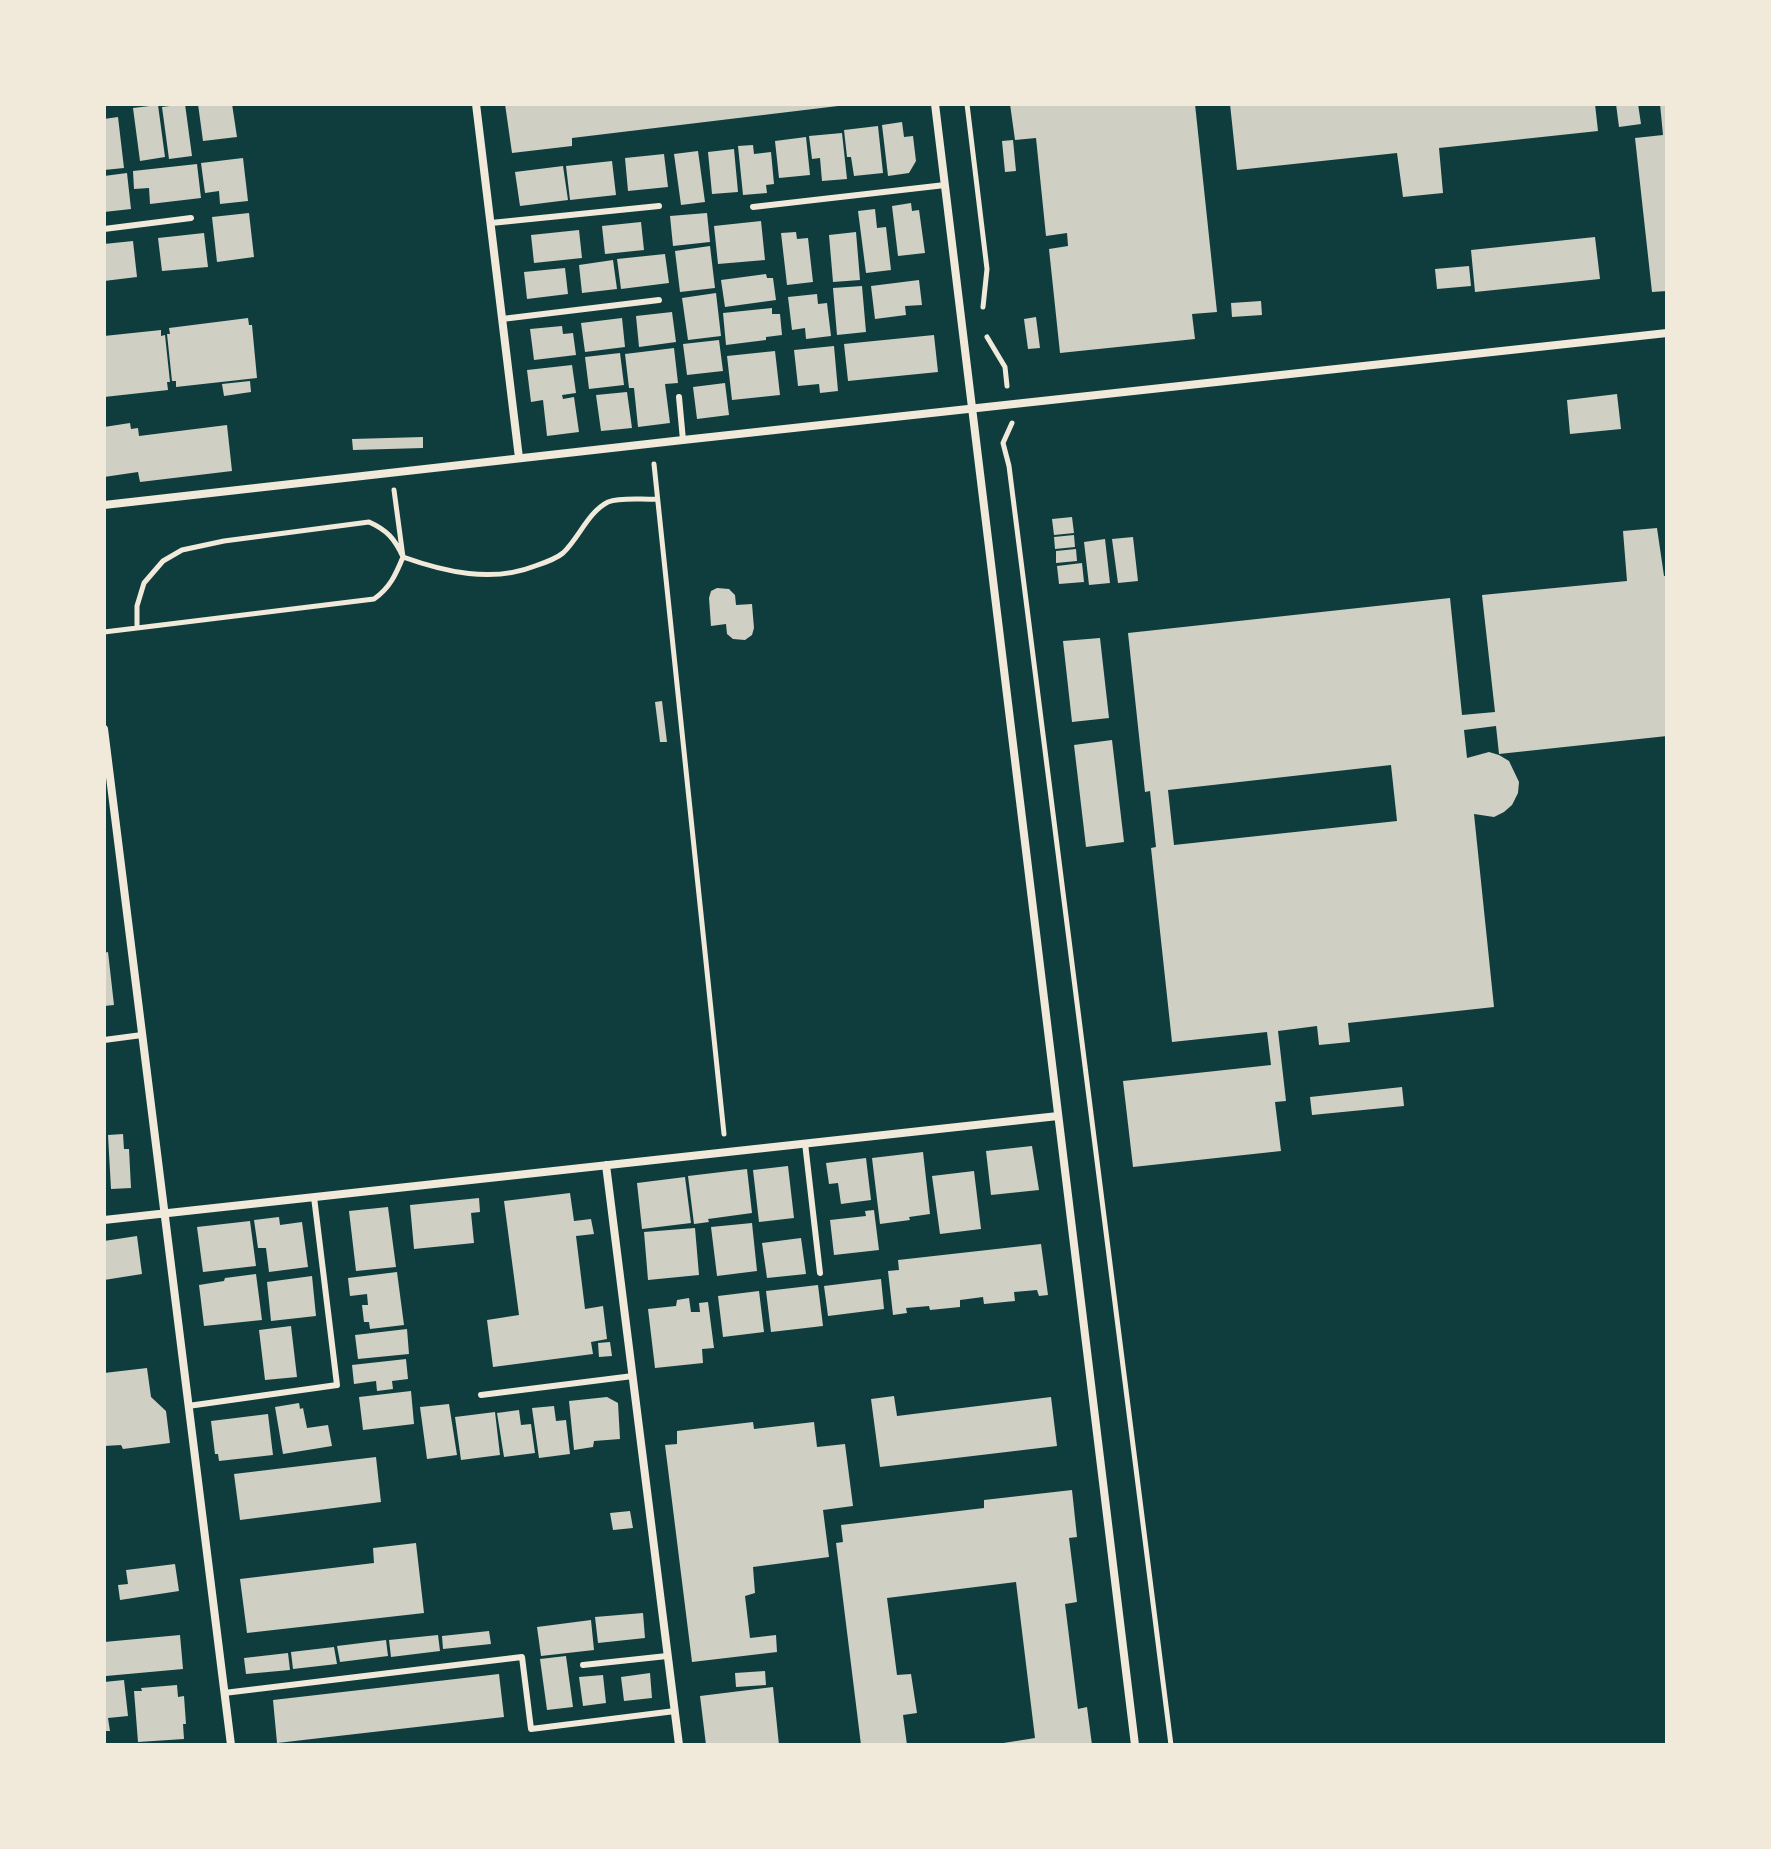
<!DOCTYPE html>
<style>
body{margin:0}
#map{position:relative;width:1771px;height:1849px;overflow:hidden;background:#0f3d3e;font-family:"Fira Sans",sans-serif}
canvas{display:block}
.frame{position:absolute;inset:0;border:106px solid #f1e9da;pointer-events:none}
</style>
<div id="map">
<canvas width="1771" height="1849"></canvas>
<div class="frame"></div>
</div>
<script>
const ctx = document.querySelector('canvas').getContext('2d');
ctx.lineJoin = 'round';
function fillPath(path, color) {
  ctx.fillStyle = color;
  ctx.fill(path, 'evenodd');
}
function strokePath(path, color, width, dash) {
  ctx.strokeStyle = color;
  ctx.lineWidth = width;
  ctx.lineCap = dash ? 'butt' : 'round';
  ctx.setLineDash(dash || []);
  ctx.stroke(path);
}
fillPath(new Path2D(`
 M185,104L192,156L169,159L162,107Z
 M198,104H232L237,137L203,141Z
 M505,104H838V106L572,138V146L512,153Z
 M1010,104H1195L1217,312L1192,314L1195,339L1060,353L1049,249L1068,246L1067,233L1046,236L1036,138L1015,140Z
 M1230,104H1595L1598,131L1439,148L1443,193L1403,197L1397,153L1237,170Z
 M1616,104H1638L1641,124L1619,127Z
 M1660,104H1667V291L1652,292L1635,138L1663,135Z
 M158,105L165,157L140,161L133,108Z
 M118,117L124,168L104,170V119Z
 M902,122L904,137L913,136L916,161L909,173L888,176L882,125Z
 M878,126L883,173L854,176L851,157H847L844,130Z
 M842,133L847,179L822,181L820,158L812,159L809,136Z
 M806,137L810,175L779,178L775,141Z
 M1013,140L1016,171L1005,172L1002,141Z
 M753,145L754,154L771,152L774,184L766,185L767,193L743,195L738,146Z
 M734,149L738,192L712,194L708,152Z
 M698,151L705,202L681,205L674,154Z
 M664,154L668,187L628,191L625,158Z
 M243,158L248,201L220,204L219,191L205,193L201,163Z
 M612,161L616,195L570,200L566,166Z
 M197,164L201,198L150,204L149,188L134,189L133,171Z
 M563,166L568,200L520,206L515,172Z
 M127,173L131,209L104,212V176Z
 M911,203L912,211L919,210L925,253L898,256L892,206Z
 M875,209L877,228L886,227L891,270L866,273L858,211Z
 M249,213L254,257L217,262L212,217Z
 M707,213L710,242L673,246L670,216Z
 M761,221L765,260L718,264L714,226Z
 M641,222L644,250L605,254L602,226Z
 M579,230L582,258L534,263L531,235Z
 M796,232L797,239L808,238L813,282L787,285L781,233Z
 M856,232L860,280L833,282L829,235Z
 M204,233L208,267L162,271L158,238Z
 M1595,237L1600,279L1475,292L1471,250Z
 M133,241L137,277L104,281V244Z
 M710,246L715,288L680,292L675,251Z
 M665,254L669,283L621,289L617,259Z
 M613,260L617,289L582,293L579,265Z
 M1469,266L1471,286L1437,289L1435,269Z
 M565,268L568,294L527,299L524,272Z
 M766,274L767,278H773L776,300L725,307L721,280Z
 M919,280L922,305L905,306L906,315L875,319L871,286Z
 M862,286L866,332L837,335L833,288Z
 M716,293L721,336L688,340L682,298Z
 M817,294L818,304L827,303L831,336L806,339L805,328L792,330L788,297Z
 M1261,301L1262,315L1232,317L1231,303Z
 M772,308V314H780L782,335L766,337V340L726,345L723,313Z
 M672,312L676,342L639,347L636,316Z
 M1036,317L1040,348L1028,349L1024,319Z
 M248,318L249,325H252L257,378L176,387V381H172L167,334H170L169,328Z
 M622,318L625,347L585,352L581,323Z
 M562,326L563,334L573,333L576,355L534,360L530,329Z
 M161,330V336L165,335L170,382H167L168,390L104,397V336Z
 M934,335L938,372L848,381L844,344Z
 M719,340L723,371L687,375L683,344Z
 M834,346L838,391L820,393L819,384L798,386L794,350Z
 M674,348L678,383L665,384L670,423L638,427L634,388H629L625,354Z
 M775,351L780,395L732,400L727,356Z
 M620,353L624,385L589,389L585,357Z
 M572,365L576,393L562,395L563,399L574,397L579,432L547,436L543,400L531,402L527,370Z
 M250,381L251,392L224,396L222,384Z
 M725,383L729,415L697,419L693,387Z
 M627,392L632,428L601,431L596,395Z
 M1617,394L1621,429L1570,434L1567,400Z
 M130,423L131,429L138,428L139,436L227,425L232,471L140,482L138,472L104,477V427Z
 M423,437V448L353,450L352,439Z
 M1072,517L1074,533L1054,535L1052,519Z
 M1657,528L1664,576H1667V736L1499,754L1496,726L1464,730L1467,758L1489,752L1499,755L1509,761L1519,782L1518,793L1512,805L1504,812L1494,817L1474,814L1494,1007L1348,1023L1350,1042L1319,1045L1317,1026L1278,1031L1286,1101L1275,1102L1281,1151L1133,1167L1123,1081L1271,1065L1267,1032L1172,1042L1151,848L1156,847L1150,791L1145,792L1128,633L1450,598L1462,715L1495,712L1482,595L1627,581L1623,531ZM1391,765L1397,821L1174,845L1168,790Z
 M1074,535L1075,547L1055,549L1054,537Z
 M1133,537L1138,581L1118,583L1112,539Z
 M1105,539L1110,583L1089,585L1084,542Z
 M1076,549L1077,561L1056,563V551Z
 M1082,563L1084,582L1059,584L1057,566Z
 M717,588L729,589L735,595L736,605L752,604L754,628L752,635L745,640L733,639L727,634L726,624L711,626L709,598L711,591Z
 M1100,638L1109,718L1072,722L1063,641Z
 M662,701L667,742H660L655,702Z
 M1112,740L1124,842L1086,847L1074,745Z
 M108,952L114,1005L104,1006V953Z
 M1402,1087L1404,1106L1312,1115L1310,1097Z
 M123,1134L124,1149H129L131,1188L111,1189L108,1135Z
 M1032,1146L1039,1190L991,1195L986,1151Z
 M923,1152L930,1214L909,1217L910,1220L880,1224L872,1158Z
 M866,1158L871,1200L841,1204L838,1183L829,1184L826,1163Z
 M788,1166L794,1218L759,1222L753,1170Z
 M747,1169L752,1213L708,1219L709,1222L694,1224L688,1176Z
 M974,1171L981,1229L940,1234L932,1176Z
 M685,1177L691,1223L642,1229L637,1183Z
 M570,1193L574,1221L591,1219L594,1234L576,1236L585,1309L603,1306L607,1339L591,1342L593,1354L493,1367L487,1320L519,1315L504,1201Z
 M479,1198L480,1212L471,1213L474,1243L414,1249L410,1205Z
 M388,1207L396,1267L356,1271L349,1211Z
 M874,1210L879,1250L834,1255L830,1220L866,1216L865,1211Z
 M279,1217L280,1225L302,1222L308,1267L269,1272L266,1248H258L254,1220Z
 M250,1221L256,1266L203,1272L197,1227Z
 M752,1223L757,1271L717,1276L711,1227Z
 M695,1228L699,1275L648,1280L644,1232Z
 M137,1236L142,1274L104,1280V1241Z
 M801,1238L806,1274L767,1278L762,1243Z
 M1041,1244L1048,1295L1039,1296L1037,1290L1014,1292L1015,1301L984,1304L983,1297L960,1300V1307L930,1310L929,1306L906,1308L907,1313L893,1315L888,1271L899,1270L898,1260Z
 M397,1272L404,1325L370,1329L369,1322H364L362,1305H368L367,1294L350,1296L348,1278Z
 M256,1274L262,1320L204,1326L199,1285L224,1281L225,1278Z
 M312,1276L316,1316L271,1321L267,1282Z
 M881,1279L884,1309L828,1316L824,1286Z
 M818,1285L823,1326L771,1332L766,1291Z
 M759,1291L764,1332L723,1337L718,1296Z
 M689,1298L691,1312H700L699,1303L708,1302L714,1348L702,1349L703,1363L655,1368L648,1309L676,1306L677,1300Z
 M291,1326L297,1377L265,1380L259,1330Z
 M407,1329L409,1354L358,1359L355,1335Z
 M610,1342L612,1356L599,1357L598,1343Z
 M406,1359L408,1379L392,1381L393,1389L377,1391L376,1381L354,1384L352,1365Z
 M147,1368L151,1397L166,1411L170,1443L123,1449L121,1445L104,1446V1373Z
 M411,1391L414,1424L363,1430L359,1397Z
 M894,1396L897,1416L1051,1397L1057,1446L880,1467L871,1399Z
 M607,1397L618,1403L620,1439L594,1441L593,1447L574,1450L569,1401Z
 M299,1403L300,1409L303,1408L307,1428L328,1425L332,1446L283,1454L275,1407Z
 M449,1404L457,1455L427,1459L420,1407Z
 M554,1406L556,1421L566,1420L570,1454L539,1458L532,1408Z
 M519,1410L521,1425L531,1424L535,1453L504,1457L497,1413Z
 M495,1412L500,1455L461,1460L455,1417Z
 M268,1414L273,1455L219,1461L218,1454H215L211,1421Z
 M753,1422L754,1429L814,1422L817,1447L845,1444L853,1506L823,1510L829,1557L753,1567L755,1593L745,1596L750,1638L776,1635L777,1652L692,1662L665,1445L677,1444V1431Z
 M376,1457L381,1502L240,1520L234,1474Z
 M1072,1490L1077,1537L1069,1538L1077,1602L1065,1604L1078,1709L1087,1707L1092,1745H991L1035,1738L1016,1582L887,1598L897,1675L911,1674L917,1713L903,1715L907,1745H861L836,1543L843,1542L841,1525L984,1508V1500Z
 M630,1511L633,1528L613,1530L610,1513Z
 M416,1543L424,1613L247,1633L240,1579L374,1563L373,1548Z
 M175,1564L179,1591L120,1600L118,1585L128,1584L126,1570Z
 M643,1613L645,1638L598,1643L595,1617Z
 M591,1620L594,1650L541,1656L537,1627Z
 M489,1631L491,1644L443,1649L442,1636Z
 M180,1635L183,1669L106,1676L104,1642Z
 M438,1635L440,1651L391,1657L389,1640Z
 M386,1640L388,1656L340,1662L337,1646Z
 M334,1647L337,1664L293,1669L291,1652Z
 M288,1653L290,1670L246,1674L244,1658Z
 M566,1656L573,1707L547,1710L540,1659Z
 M765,1671L766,1685L736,1687L735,1673Z
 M650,1673L652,1698L624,1701L621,1677Z
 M499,1674L504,1717L277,1743L273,1700Z
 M603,1675L606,1703L583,1706L579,1677Z
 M124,1680L128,1716L108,1718L110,1731H104V1682Z
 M177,1685L178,1697L184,1696L186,1724H183L184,1739L138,1742L134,1691H142L141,1688Z
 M773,1687L779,1745H706L700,1696Z`), '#cfcfc3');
strokePath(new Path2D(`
 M967,104L987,269L983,307
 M987,337L1005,367L1007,386
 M1012,423L1003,443L1009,466L1171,1745
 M654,464L724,1134
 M394,490L403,557C445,572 492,583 535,566C544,563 556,559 563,553C579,538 588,512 608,502C621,497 643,500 657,499
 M104,632L137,628L374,599C390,588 396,574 403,557C395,539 387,530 369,522L224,541L182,550L163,561L144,583L137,606V628`), '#f1e9da', 5);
strokePath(new Path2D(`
 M753,207L945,185
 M491,223L659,206
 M104,229L191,218
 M502,319L659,300
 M679,397L683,440
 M104,1040L142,1035
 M805,1143L820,1273
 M481,1395L633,1376
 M188,1406L337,1385L314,1197
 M583,1665L667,1656
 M224,1693L522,1657L531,1729L675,1711`), '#f1e9da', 6);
strokePath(new Path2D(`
 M476,104L519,458
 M935,104L1135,1745
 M104,505L683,440L1667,333
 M104,729L231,1745
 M606,1165L679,1745
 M104,1220L1058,1116`), '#f1e9da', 8);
</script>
